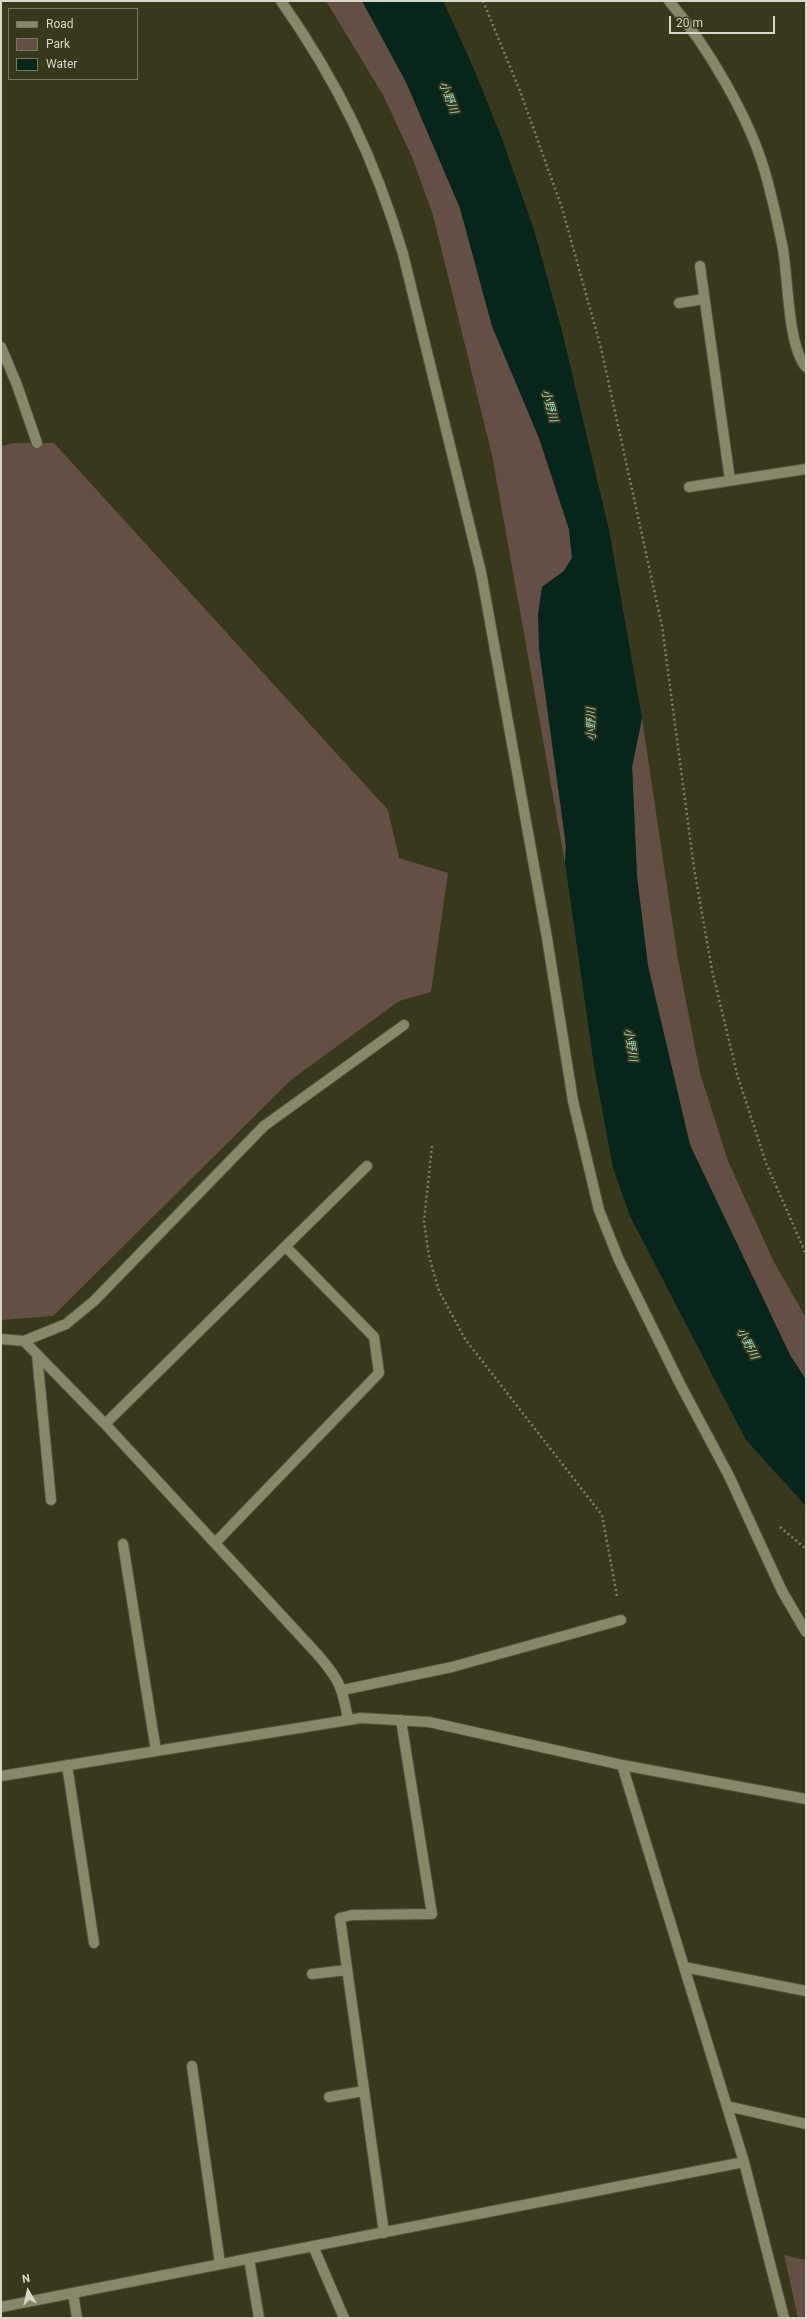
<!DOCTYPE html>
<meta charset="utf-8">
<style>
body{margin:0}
#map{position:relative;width:807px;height:2319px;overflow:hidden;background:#37381c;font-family:Roboto,sans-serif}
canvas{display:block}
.frame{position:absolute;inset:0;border:2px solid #d6d7c6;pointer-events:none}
.legend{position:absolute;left:8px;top:8px;width:130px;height:72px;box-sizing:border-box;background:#37381c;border:1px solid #777860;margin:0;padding:5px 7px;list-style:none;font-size:12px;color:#d6d7c6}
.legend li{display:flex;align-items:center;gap:8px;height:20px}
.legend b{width:20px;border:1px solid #777860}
.north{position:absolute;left:8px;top:2271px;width:40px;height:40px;-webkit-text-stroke:3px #37381c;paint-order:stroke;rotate:351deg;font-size:11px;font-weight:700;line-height:16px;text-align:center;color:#d6d7c6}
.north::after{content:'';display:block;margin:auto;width:14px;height:18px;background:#d6d7c6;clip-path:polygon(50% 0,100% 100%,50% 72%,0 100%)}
.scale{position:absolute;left:669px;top:16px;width:106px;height:18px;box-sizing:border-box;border:2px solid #d6d7c6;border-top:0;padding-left:5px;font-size:12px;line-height:14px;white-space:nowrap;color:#d6d7c6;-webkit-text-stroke:3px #37381c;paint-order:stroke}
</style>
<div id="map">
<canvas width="807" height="2319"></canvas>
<div class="frame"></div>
<ul class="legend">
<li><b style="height:5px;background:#868869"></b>Road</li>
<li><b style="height:11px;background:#634f43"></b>Park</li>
<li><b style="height:11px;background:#06251b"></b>Water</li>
</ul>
<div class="north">N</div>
<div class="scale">20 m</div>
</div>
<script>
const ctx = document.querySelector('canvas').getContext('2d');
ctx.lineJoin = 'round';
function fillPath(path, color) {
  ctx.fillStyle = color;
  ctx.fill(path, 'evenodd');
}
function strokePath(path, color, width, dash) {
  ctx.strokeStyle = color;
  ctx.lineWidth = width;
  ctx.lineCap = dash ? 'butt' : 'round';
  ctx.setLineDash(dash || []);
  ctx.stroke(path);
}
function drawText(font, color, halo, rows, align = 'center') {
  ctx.font = font + ' Roboto,"Noto Sans JP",sans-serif';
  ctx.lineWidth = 4;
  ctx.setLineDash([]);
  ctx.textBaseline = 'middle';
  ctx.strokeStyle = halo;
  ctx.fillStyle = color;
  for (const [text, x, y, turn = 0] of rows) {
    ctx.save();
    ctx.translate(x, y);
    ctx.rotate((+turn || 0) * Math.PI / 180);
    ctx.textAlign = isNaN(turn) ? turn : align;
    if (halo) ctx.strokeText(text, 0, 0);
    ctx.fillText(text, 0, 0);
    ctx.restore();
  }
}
fillPath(new Path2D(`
 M326,1H362L406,82L460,208L492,326L539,438L569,529L572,558L564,571L542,587L566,846L565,863L492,455L433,215L412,157L383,95Z
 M15,443H54L388,810L399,858L448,873L431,992L399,1001L291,1080L53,1316L1,1320V446Z
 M642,718L678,960L700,1073L728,1161L773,1260L806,1318V1380L790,1355L690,1145L648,966L637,877L632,767Z
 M784,2255L806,2260V2318H798Z`), '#634f43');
fillPath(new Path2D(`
 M362,1H443L474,69L502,139L534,230L562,331L609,530L642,718L632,767L637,877L648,966L690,1145L790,1355L806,1380V1506L746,1440L630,1216L613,1168L594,1066L565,863L566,846L539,649L538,614L542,587L564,571L572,558L569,529L539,438L492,326L460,208L406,82Z`), '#06251b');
const street = new Path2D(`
 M281,1C338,82 375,159 403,254L481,572L547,938L573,1101L599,1210L619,1260L680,1384L729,1476L782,1591L806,1632
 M669,1C707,45 749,117 765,172C772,197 778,224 783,249C788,278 788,347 806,367
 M700,266L730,480
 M679,303L704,299
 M1,347L17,385L37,443
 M689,487L806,469
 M1,1339L24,1341L105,1424L319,1656C340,1681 342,1687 348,1719
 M24,1341L66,1324L94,1301L264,1126L404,1025
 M37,1355L51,1500
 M105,1424L367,1166
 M215,1543L379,1373L374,1337L286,1247
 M123,1544L156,1751
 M343,1690L452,1667L621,1620
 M67,1765L94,1943
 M622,1765L744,2162L784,2318
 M1,1776L361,1718L429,1722L622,1765L806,1799
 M684,1967L806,1991
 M312,1974L347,1970
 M192,2066L220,2264
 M329,2097L364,2091
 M727,2106L806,2124
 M384,2233L340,1918L352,1915L432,1914L401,1720
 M313,2246L344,2318
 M249,2259L259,2318
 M73,2293L77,2318
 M1,2307L744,2162`);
strokePath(street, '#52533a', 12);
strokePath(new Path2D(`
 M483,1L520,91L562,208L601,348L662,626L694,868L712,970L737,1074L766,1163L806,1254
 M432,1146L424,1221L429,1256L439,1291L465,1339L602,1515L617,1596
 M780,1527L806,1549`), '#7e7f68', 2.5, [2, 3]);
strokePath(street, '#868869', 10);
drawText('italic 11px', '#a0ddc3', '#37381c', [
 ["小野川",448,98,69],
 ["小野川",549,406,74],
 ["小野川",592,724,-91],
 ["小野川",630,1045,80],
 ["小野川",747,1344,62]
]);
</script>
